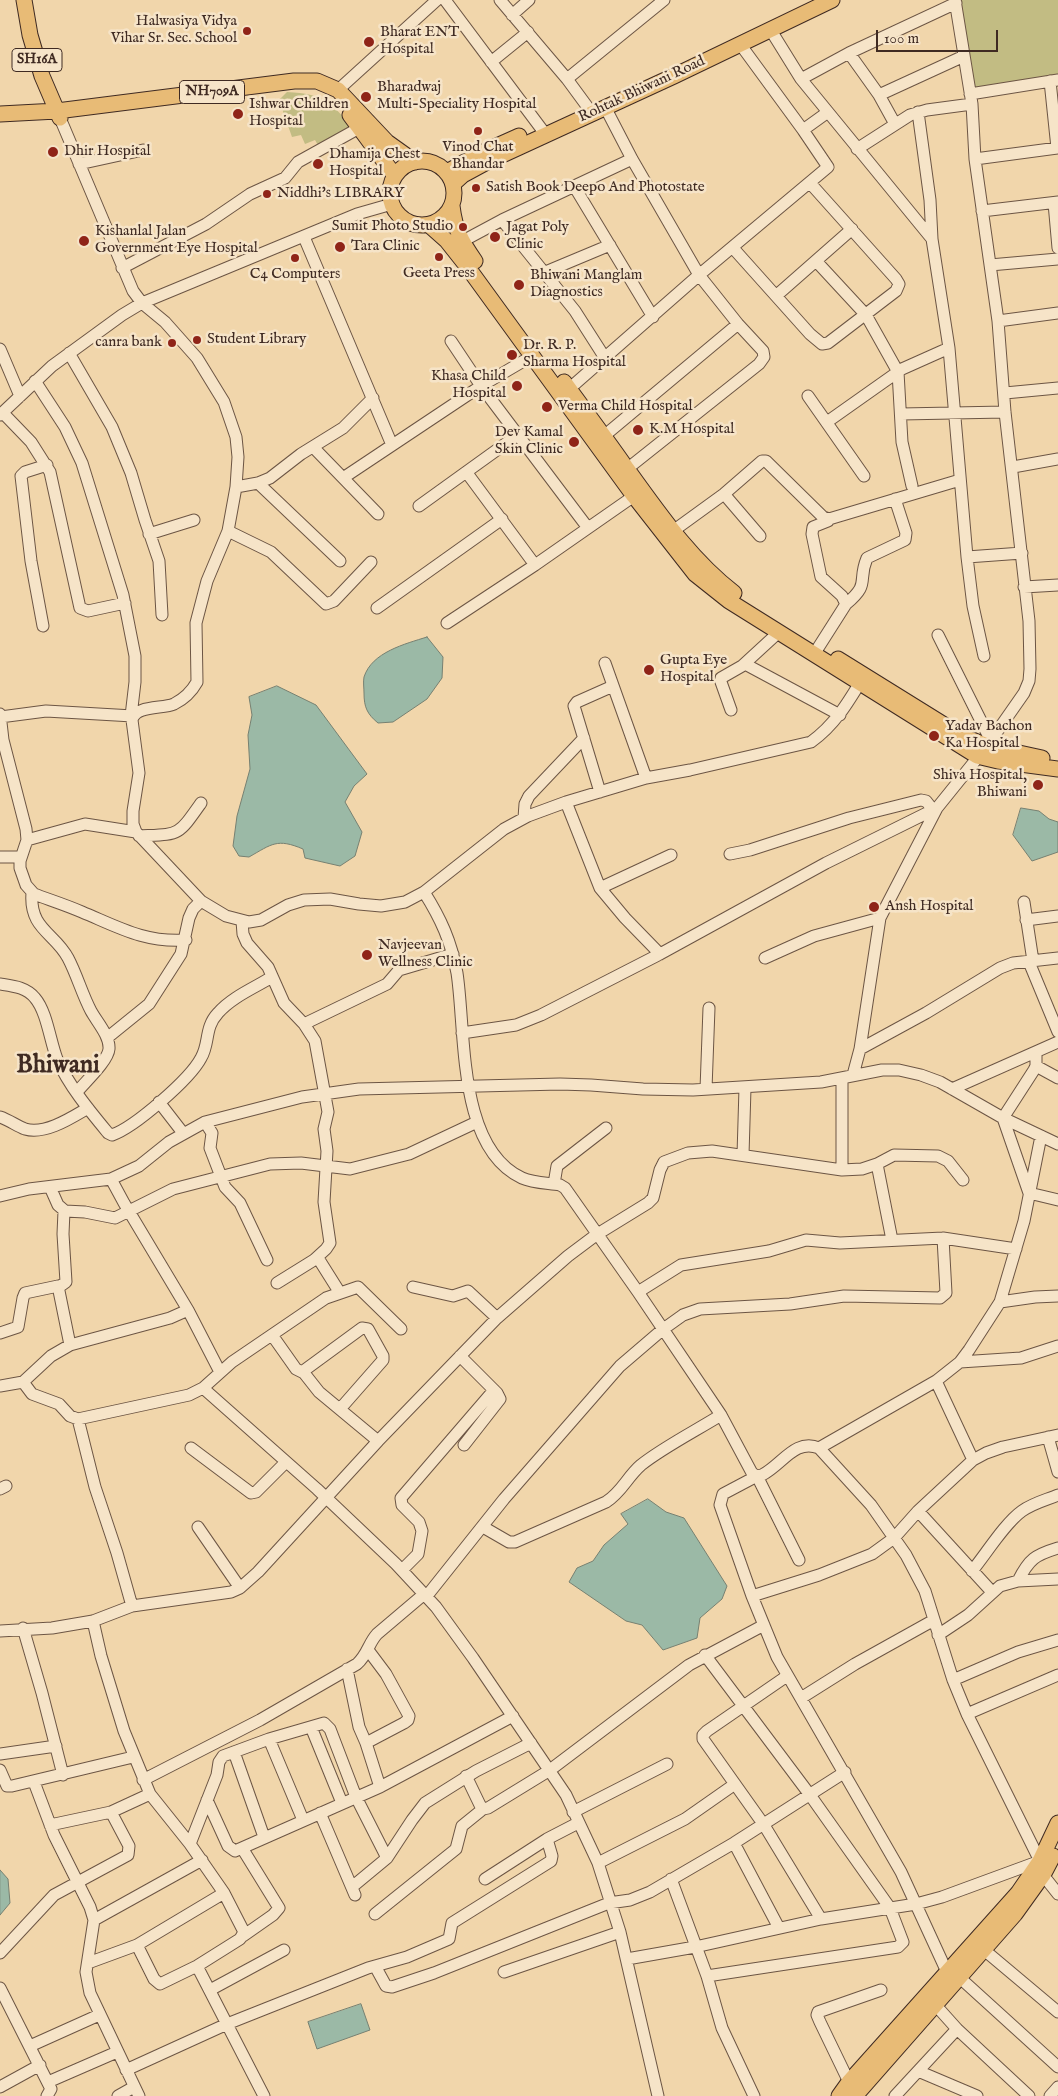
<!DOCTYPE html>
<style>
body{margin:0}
#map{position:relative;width:1058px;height:2096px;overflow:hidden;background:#f1d6ab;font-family:"IM FELL English",serif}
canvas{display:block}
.scale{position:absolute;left:876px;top:30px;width:122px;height:22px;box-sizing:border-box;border:2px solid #3f2a22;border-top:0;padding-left:6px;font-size:15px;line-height:18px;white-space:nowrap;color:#3f2a22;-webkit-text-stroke:4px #f6e4c8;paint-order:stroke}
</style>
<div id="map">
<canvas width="1058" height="2096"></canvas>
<div class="scale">100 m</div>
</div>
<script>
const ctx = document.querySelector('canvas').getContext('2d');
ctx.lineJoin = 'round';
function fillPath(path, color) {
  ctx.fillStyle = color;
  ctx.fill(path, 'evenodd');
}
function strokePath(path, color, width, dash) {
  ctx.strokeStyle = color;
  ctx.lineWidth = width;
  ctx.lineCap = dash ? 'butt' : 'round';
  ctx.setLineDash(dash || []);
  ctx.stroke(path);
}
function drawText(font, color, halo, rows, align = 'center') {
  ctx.font = font + ' "IM FELL English",serif';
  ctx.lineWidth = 5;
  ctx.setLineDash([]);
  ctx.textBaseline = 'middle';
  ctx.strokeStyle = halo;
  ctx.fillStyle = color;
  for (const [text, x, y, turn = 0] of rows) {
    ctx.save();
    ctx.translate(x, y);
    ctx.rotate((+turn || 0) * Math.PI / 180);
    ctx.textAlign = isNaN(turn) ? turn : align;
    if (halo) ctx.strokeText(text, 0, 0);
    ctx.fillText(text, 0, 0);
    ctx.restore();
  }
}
fillPath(new Path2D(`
 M958,0H1058V77L973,89Z
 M287,92C325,94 328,101 353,127L319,147L315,140L305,144L301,135L292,137L279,100Z`), '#c2bc83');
const water = new Path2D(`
 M427,637L443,657L442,678L427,699L393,722L378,723C367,714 364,707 364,693C364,688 363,682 364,677C372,652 405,644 427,637Z
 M277,686L316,705L367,774L354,786L345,802L362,832L355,856L340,866L305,858L303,849C277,838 272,844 249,857L239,856L233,846L237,816L250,769L248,735L252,715L249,697Z
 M1021,808L1039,811L1049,819L1058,822V852L1032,861L1013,835Z
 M648,1499L666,1512L684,1518L727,1586L722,1599L700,1618L697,1638L663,1650L642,1625L626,1621L569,1582L577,1568L593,1561L604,1545L628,1524L621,1514Z
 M0,1870L8,1879L10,1903L0,1915Z
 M361,2004L370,2030L317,2049L308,2022Z`);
fillPath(water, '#9bb9a6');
strokePath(water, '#768071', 1);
const minor = new Path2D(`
 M445,0L546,135
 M500,0L567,79L592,113
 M512,15L529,0
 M770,29L801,79L932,239
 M849,53L879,95L895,124
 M491,62L528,32
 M567,79L664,0
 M801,79L849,53L956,3
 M1050,81L1057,148
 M338,90L437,0
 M970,94L1058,80
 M879,95L964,56
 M605,107L632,159L699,275L738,324L763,351L764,357L759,364L627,469
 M918,112L930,200L932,239L949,348L967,557L973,606L984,656
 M60,118L133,291L142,303L165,322L197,358L224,402L236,437L238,457L236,487L228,531L207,581L196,623L197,682C192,691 184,699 174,704C163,709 135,705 132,720L139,773L133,811V824L136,832L201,901L226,916L249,922L261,920L288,905L304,900L330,899L359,904L381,906L405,902L424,892L504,829L528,816L566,802L646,778L690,770L811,742C835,725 849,701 864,676
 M803,130L828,112
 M857,149L910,115L927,110L972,104
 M975,159L1058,148
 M79,164L143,150
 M574,186L653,317
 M1054,203L1058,248
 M982,211L1058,202
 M502,220L575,311L605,358
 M304,237L392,445
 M461,242L502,220L632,159
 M733,248L810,334L822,344L828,343L896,291L899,284L896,279L810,183
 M816,261L866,315L898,372L902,442L912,486
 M990,265L1058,259
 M122,268L206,224L250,194L285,178L298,162L361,127
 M543,273L610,245
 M777,295L852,229
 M998,321L1058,313
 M451,341L481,386L588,528
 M0,349L20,396
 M69,353L112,427L131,473L145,520L159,561L162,615
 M35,381L65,427L82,463L123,595L135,656V682L131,716
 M569,389L699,275L828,167L803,130L740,44
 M1005,393L1058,388
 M808,396L864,476
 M3,413L31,442L50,472L80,608L88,611L125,603
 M901,414L1005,412
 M0,415L52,366L122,315L142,303L357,214L392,204
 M827,422L902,369L949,348
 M598,441L738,324
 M313,447L378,514
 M1013,467L1058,459
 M467,473L535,565
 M343,478L481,386L532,356
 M258,483L340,561
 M236,487L258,483L270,478L301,454L343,428L373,398
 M724,494L760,536
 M419,506L519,434
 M228,531L271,552L326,604L334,601L371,562
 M673,531L724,494L762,461H766L823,517L829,519L960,480
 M149,534L194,520
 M967,557L1022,553
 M1024,587L1058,585
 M846,604C871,583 857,582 867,558L905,540L906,533L895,499
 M377,608L502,519
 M447,623L535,565L634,496
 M43,626L31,561L21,476L25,472L47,465
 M938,635L991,741
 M818,648L846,604L842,596L821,577L812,534L813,527L828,521L829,519
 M605,663L646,778
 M745,664L840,715
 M731,710L721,682V678L742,666L779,632
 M0,714L3,740L26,829L27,840L20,861V868L26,885L34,894C50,900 66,905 82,912C118,927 145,943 186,940
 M0,717L46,711L133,716
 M600,792L574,706L577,702L613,686
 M566,802L600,888L625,918L660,954
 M524,818L525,804L529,796L584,738
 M139,836C180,834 177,837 201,803
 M27,840L85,824L136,832
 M730,854L750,850L849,818L921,800L926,801L933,810
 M0,857H21
 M600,888L671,855
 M424,892C441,919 451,941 457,973C466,1031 457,1148 522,1178C533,1183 548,1183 560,1185L565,1188L638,1292L721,1415L752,1473L757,1476L762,1475C782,1465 795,1438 819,1448L871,1505L906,1555L925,1591L953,1680L967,1714L1040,1861L1043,1875L1058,1894
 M32,893C29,929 55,933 68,958C77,975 82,994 91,1011C97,1022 110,1036 109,1049C108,1061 85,1082 77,1092
 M1024,902L1033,961
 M1026,920L1058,916
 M242,921L243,934L247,943L268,967L284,1003L304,1024L315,1041L328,1112L324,1129L327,1151L324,1202L330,1243L326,1249L314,1260L277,1283
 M765,958L814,936L880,918
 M1029,962L1058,1032
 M0,984C13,986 26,987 35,998C47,1012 50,1041 57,1059C69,1086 89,1110 108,1133L112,1135C135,1127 190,1079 201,1058C210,1043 204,1028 218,1013C232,997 254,988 272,977
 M304,1024L387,984L399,970L453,954
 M462,1033L516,1025L541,1015L660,954L826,863L937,808
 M107,1038L149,1004L181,954L189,918L193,909L201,901
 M860,1049L926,1013L1000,968L1013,963L1058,958
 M1036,1052V1066L1034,1070L1003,1118L1029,1193L1058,1200
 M1036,1066L1058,1078
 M853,1075L860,1049L880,918L937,808L987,746L1024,693L1029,681L1030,669L1029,621L1005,412L998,321L975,159L972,104L955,0
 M706,1089L709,1008
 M952,1089L1058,1042
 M159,1102L183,1133
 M0,1117C9,1120 17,1126 25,1129C45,1135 71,1118 88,1108
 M205,1122L212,1133L210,1148L225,1187L240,1203L267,1260
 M743,1155L745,1088
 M877,1164L894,1155L938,1156L948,1161L963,1180
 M842,1170V1079
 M111,1179L124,1203L188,1310L220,1372
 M554,1184L557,1166L606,1128
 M50,1187L58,1205L65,1211L85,1212L115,1218L173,1189L270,1164L301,1163L350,1169L409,1154L477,1122
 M0,1196L29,1189L111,1179L139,1166L169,1142L205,1122L302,1097L359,1089L560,1084L591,1085L643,1089L693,1090L821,1082L882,1070H899L921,1075L940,1082L1003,1118L1058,1144
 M318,1258L340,1293
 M59,1287L66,1282L63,1234L64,1211
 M413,1287L453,1296L468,1291L497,1318
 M638,1292L681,1265L769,1251L806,1240L840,1243L943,1238
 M1000,1302L1035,1297L1058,1296
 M0,1333L18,1327L23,1298L25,1293L58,1286L70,1345
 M272,1335L296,1369L304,1373L319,1392L378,1441
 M460,1356L497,1393L500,1399L464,1445
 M960,1362L1021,1358L1058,1346
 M302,1372L362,1328L368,1329L383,1356V1360L340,1409
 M936,1381L973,1460
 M23,1382L32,1394L59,1404L70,1416L78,1419L189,1395L203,1388L232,1362L326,1298L358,1287L401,1329
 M0,1386L23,1382L51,1356L70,1345L170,1318L188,1310
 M203,1388L317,1489L396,1564L436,1607L473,1658L566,1795L598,1863L620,1932L658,2096
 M78,1419L95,1487L117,1553L132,1606
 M1048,1437L1058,1472
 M191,1448L251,1493L256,1492L286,1462
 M819,1448L936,1381L960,1362L969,1350L1000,1302L1024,1221L1041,1136
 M0,1489L6,1486
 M918,1511L992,1592
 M198,1527L240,1588
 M483,1527L509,1542H515L606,1502C622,1492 627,1477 641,1465C662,1448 697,1430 721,1415
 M799,1560L757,1476L723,1494L720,1505L752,1596L819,1575L872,1554L894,1538L918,1511L973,1460L986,1453L1003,1447L1058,1435
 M402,1570L418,1554L422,1531L419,1522L402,1505L401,1498L494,1390
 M972,1571C986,1554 1005,1523 1022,1511C1033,1503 1046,1500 1058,1495
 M1018,1581C1029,1559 1035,1555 1058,1548
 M752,1596L777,1657L901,1872L947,1972
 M426,1597L504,1499L620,1366L662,1330L683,1315L700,1309L790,1304L844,1296L940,1298L946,1293L943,1238L1016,1249
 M93,1621L101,1656L124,1731L150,1794L190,1844L224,1893L244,1932L240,1939L197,1966L160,1984L154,1979L137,1945
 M23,1628L42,1693L63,1775
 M0,1631L52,1628L93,1621L132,1606L231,1592L240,1588L258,1572L378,1441L497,1318L568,1256L596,1235L648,1203L653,1198L660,1170L664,1162L688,1153L712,1151L842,1170L862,1169L877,1164L892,1240
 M938,1635L968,1615L1000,1586L1018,1581L1058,1579
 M705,1655L810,1795L890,1908L903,1942L898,1947L707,1976
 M787,1676L707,1731L703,1735V1739L764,1825L821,1919
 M953,1680L1018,1652L1058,1640
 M801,1698L855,1664L934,1620
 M967,1714L1058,1675
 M311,1727L342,1803
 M269,1739L303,1820
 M366,1743L404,1723L408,1720L409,1716L386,1674L368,1650
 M234,1752L264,1837
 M0,1754L56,1746
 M0,1770L7,1786H12L133,1757
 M466,1776L480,1805L483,1809L488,1808L550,1770L689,1665L764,1625
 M143,1780L260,1720L357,1664C368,1654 368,1644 377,1634L423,1595
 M34,1782L54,1835L90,1907L94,1920L86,1972L90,1993L139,2096
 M380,1787L513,1716
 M207,1800L228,1846L235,1851L380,1787L366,1743L359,1727L347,1669
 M573,1812L667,1764
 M320,1813L355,1895
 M50,1825L111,1812L150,1794
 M734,1843L779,1928
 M190,1844L217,1775L219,1762L223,1756L269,1739L324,1723L330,1729L356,1797L387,1858
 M242,1848L279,1908L273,1915L243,1936
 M598,1863L685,1819L735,1784
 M485,1879L547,1839
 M671,1879L707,1976L722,2028L754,2096
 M352,1887L387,1858L412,1820L425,1803L476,1771L531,1743
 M375,1914L456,1849L462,1826L483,1809
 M94,1920L202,1860
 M983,1949L1058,2012
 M0,1953L54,1895L128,1855L129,1846L111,1812
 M627,1959L695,1947L821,1919L916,1904L942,1897L1040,1861
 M88,1963L137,1945L224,1893
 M197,1966L264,2096
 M375,1966L386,1986L392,1987L434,1973L609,1903L630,1900L650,1892L734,1843L845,1772
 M504,1972L620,1932
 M959,1977L1058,2067
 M0,1988L51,2089L47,2096
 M210,1990L284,1950
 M931,2000L957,2029L1029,2096
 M30,2046L99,2015
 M126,2070L227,2024L368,1968L407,1957L449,1939L452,1923L551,1861L552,1856L547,1839L578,1823
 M918,2071L977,2096
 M48,2082L117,2052
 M849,2082L820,2022L817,2015L818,2012L881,1990
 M0,2087L40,2065
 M118,2096L134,2087
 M895,2096L957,2029
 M1050,2096L1058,2087`);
const major = new Path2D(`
 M24,0L30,35L42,76L60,118
 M0,114L57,111L294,81H317L338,90L387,142L415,162
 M350,115L395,176
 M390 193a32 32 0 1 1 64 0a32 32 0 1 1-64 0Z
 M447,172L481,153L519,136
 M453,184L463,175L487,162L674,76L832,0
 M452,206C455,230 461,241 475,261
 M429,225L447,241L466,265L634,496L695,574L729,601L977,756L998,761L1058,769
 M564,382C585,411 607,440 627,469C659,513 690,559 734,593
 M838,659L962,736L987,746L1042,758
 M839,2096L849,2082L1018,1893L1040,1861L1058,1823
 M855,2096L1015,1914L1043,1875L1053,1856`);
strokePath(minor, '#6c5544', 13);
strokePath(major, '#3f2a22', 17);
strokePath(minor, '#f6e4c8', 11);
strokePath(major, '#e8bb76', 15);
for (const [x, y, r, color] of [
 [247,31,5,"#8f2418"],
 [369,42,6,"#8f2418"],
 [366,97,6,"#8f2418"],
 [238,114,6,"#8f2418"],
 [478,131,5,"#8f2418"],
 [53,152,6,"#8f2418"],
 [318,164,6,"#8f2418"],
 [476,188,5,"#8f2418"],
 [267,194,5,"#8f2418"],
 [463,227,5,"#8f2418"],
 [495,237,6,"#8f2418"],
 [84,241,6,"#8f2418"],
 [340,247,6,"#8f2418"],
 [439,257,5,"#8f2418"],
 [295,258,5,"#8f2418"],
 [519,285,6,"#8f2418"],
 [197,340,5,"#8f2418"],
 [172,343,5,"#8f2418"],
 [512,355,6,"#8f2418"],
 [517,386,6,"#8f2418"],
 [547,407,6,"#8f2418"],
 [638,430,6,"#8f2418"],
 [574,442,6,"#8f2418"],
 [649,670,6,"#8f2418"],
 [934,736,6,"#8f2418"],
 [1038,785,6,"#8f2418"],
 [874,907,6,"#8f2418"],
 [367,955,6,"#8f2418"]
]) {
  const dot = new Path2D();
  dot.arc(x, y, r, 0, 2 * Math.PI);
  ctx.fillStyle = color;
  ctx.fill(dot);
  strokePath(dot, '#f6e4c8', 2);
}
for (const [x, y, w] of [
 [37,60,50],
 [212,92,65]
]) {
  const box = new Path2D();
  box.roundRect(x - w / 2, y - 11.5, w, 23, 4);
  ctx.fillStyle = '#f6e4c8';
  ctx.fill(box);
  strokePath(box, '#3f2a22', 1);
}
drawText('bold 14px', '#3f2a22', null, [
 ["SH16A",37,60],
 ["NH709A",212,92]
]);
drawText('15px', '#3f2a22', '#f6e4c8', [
 ["Halwasiya Vidya",237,22,"right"],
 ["Vihar Sr. Sec. School",237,39,"right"],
 ["Bharat ENT",380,33],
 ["Hospital",380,50],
 ["Bharadwaj",377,88],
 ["Multi-Speciality Hospital",377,105],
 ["Ishwar Children",249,105],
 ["Hospital",249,122],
 ["Vinod Chat",478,148,"center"],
 ["Bhandar",478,165,"center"],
 ["Dhir Hospital",64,152],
 ["Dhamija Chest",329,155],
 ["Hospital",329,172],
 ["Satish Book Deepo And Photostate",486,188],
 ["Niddhi's LIBRARY",277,194],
 ["Sumit Photo Studio",453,227,"right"],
 ["Jagat Poly",506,228],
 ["Clinic",506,245],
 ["Kishanlal Jalan",95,232],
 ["Government Eye Hospital",95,249],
 ["Tara Clinic",351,247],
 ["Geeta Press",439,274,"center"],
 ["C4 Computers",295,275,"center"],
 ["Bhiwani Manglam",530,276],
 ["Diagnostics",530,293],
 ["Student Library",207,340],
 ["canra bank",162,343,"right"],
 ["Dr. R. P.",523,346],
 ["Sharma Hospital",523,363],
 ["Khasa Child",506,377,"right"],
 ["Hospital",506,394,"right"],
 ["Verma Child Hospital",558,407],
 ["K.M Hospital",649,430],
 ["Dev Kamal",563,433,"right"],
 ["Skin Clinic",563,450,"right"],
 ["Gupta Eye",660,661],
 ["Hospital",660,678],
 ["Yadav Bachon",945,727],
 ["Ka Hospital",945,744],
 ["Shiva Hospital,",1027,776,"right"],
 ["Bhiwani",1027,793,"right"],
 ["Ansh Hospital",885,907],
 ["Navjeevan",378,946],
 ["Wellness Clinic",378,963]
], 'left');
drawText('15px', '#3f2a22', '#f6e4c8', [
 ["Rohtak Bhiwani Road",642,90,-25]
]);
drawText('bold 25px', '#3f2a22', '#f6e4c8', [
 ["Bhiwani",58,1067]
]);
</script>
